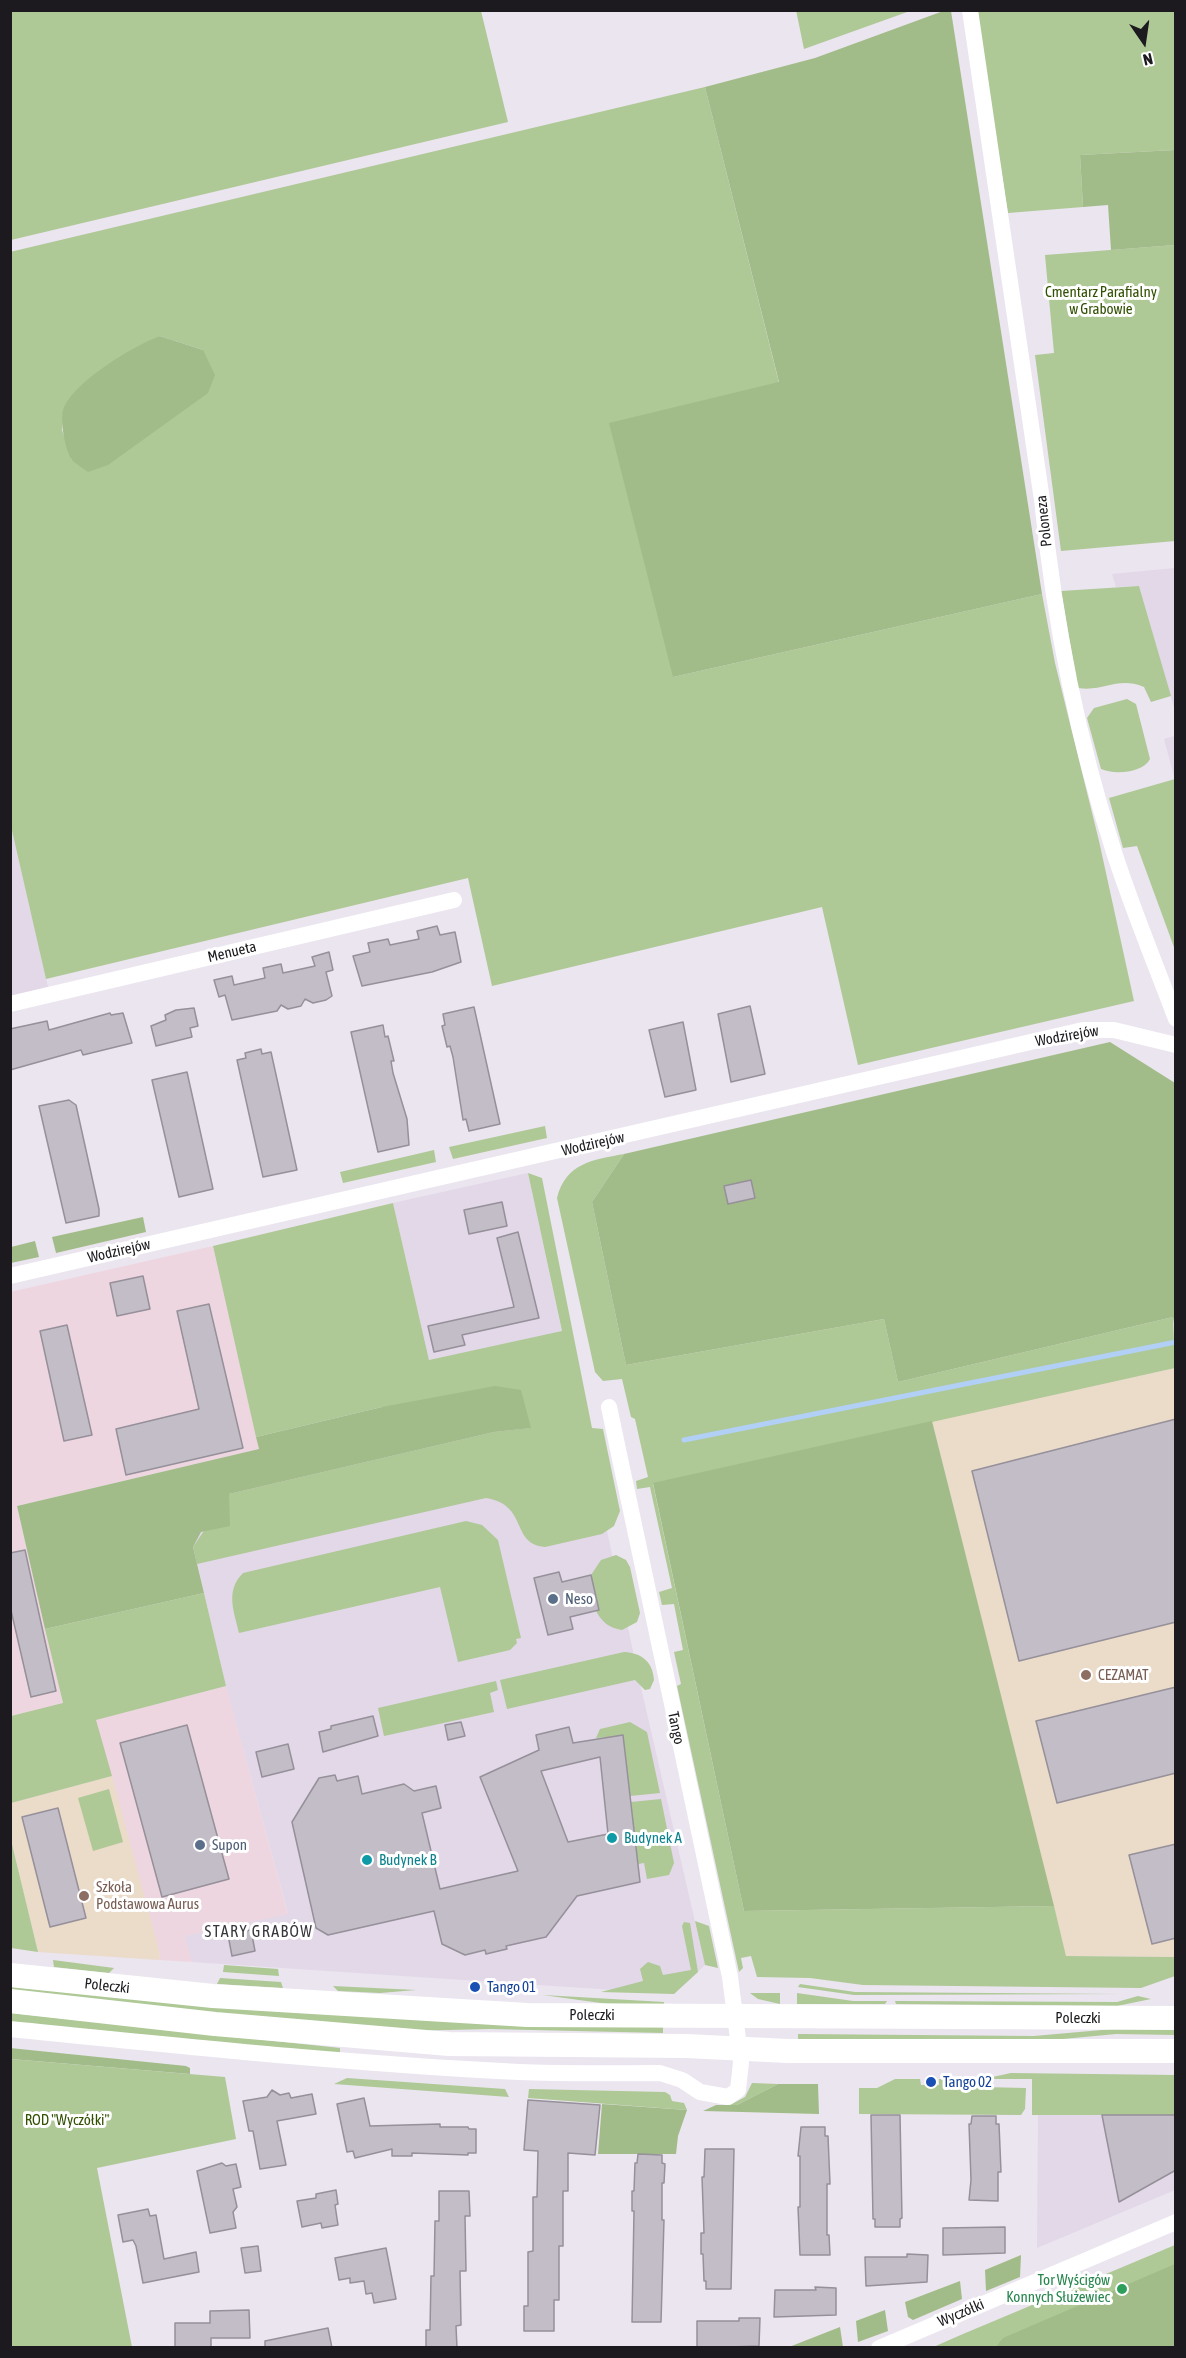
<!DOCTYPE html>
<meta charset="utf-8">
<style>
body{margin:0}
#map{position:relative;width:1186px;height:2358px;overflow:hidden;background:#ebe5ef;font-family:"Asap Condensed",sans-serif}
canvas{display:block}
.frame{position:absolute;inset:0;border:12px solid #1c1a1e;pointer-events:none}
.north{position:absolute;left:1114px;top:12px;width:60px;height:60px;-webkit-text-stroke:4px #fff;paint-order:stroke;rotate:167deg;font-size:16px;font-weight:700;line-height:24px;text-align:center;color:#1c1a1e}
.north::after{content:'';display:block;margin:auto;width:21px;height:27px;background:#1c1a1e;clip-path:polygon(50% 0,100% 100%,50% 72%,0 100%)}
</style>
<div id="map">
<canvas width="1186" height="2358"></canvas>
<div class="frame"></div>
<div class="north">N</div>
</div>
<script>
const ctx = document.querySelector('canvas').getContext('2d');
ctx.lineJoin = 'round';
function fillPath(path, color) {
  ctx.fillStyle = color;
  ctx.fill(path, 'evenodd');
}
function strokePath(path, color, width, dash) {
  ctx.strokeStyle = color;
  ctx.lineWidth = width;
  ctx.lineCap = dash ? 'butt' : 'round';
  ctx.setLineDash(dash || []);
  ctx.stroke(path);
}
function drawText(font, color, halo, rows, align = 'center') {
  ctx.font = font + ' "Asap Condensed",sans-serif';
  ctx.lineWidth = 6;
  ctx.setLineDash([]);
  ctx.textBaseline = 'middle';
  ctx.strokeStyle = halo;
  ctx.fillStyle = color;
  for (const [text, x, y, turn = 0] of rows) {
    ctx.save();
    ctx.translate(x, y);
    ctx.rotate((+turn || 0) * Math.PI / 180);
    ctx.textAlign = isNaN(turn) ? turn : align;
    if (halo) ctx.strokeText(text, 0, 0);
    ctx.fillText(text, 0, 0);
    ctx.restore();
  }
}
fillPath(new Path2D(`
 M1175,568V711L1139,586L1116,587L1112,574Z
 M1175,736V780L1164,739Z
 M10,822L48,987L10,996Z
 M528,1173L562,1332L429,1360L393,1203Z
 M574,1378L639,1679L705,1965L674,1994L192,1962L184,1936L288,1913L226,1687L175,1468Z
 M1038,2115H1175V2190L1037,2248Z`), '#e2d8e8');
fillPath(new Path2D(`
 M213,1246L259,1449L17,1506L63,1704L11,1716L10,1292Z
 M226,1686L288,1914L185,1936L192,1962L159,1960L160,1954L95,1720Z`), '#eed6e1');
fillPath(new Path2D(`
 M1175,1368V1957L1066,1956L932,1421Z
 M112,1776L160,1954L159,1960L38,1952L11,1840L10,1803Z`), '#ebdbc9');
fillPath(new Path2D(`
 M796,10H910V11L804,49Z
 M10,11H481L508,122L11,240Z
 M976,11H1175V150L1080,155L1083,207L1008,213Z
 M705,87L779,383L673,677L1042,594L1055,663L1099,841L1134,1001L858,1065L822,907L492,986L468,878L46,979L10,822V252ZM160,336L203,350L72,460L62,430L64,408Z
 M1175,245V541L1061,551L1035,355L1054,353L1045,255Z
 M1139,586L1171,696L1151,702L1144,687C1117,676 1105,692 1078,688L1061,591Z
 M1127,699L1136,704L1150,759C1143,773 1114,775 1101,769L1087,718L1094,708Z
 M1175,779L1176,780L1175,950L1137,846L1123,848L1109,798Z
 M545,1126L547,1138L453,1159L449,1147Z
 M434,1150L436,1162L343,1183L340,1172Z
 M624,1154L592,1202L626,1365L884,1319L898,1382L1173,1317L1175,1368L653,1484L744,1911L1054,1906L1066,1956L1175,1957V1976L1141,1988L863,1985L810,1978L757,1977L751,1956L741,1958L743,1968L739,1972L677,1686L681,1684L674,1652L683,1650L674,1604L662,1605L659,1592L672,1588L650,1487L637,1489L636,1481L648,1477L635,1419L631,1417L622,1379L603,1381L595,1372L557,1198C566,1163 592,1160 624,1154Z
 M528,1173L542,1178L592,1428L603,1429L620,1511L614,1526L602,1534L545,1547C510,1544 529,1505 486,1498L197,1564L193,1547L229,1494L494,1432L530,1428L382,1407L256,1437L213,1246L393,1203L429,1360L562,1331Z
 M466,1521L482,1525L498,1540L521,1638L516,1639L517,1643L510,1650L458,1662L440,1587L239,1633C234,1611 225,1591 243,1573Z
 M616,1555L626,1560L630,1567L640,1613L637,1622L622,1630C609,1628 602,1622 596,1611L599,1610L591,1575L601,1560Z
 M204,1593L226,1686L96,1720L112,1776L11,1803V1716L63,1703L45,1629Z
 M624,1652C642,1653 653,1662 654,1680L650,1689L645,1690L635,1680L507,1709L500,1680Z
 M496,1681L498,1690L490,1693L494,1712L384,1736L378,1708Z
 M630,1722L647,1732L660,1793L630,1796L623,1736L596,1738L600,1729Z
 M109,1789L123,1842L93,1851L78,1798Z
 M661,1799L674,1863L669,1875L647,1879L644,1863L638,1864L631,1802Z
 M11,1840L38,1952L11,1948Z
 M695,1921L709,1926L718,1968L705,1965Z
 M684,1922L690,1923L698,1972L674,1994L601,1992L643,1981L640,1969L648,1962L660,1966L663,1975L691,1970L682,1926Z
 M53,1960L114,1968L109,1973L54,1967Z
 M224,1965L278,1969L279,1976L223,1972Z
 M220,1978L281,1982L283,1988L217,1984Z
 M800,1984L855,1992L1122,1994L854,1995L798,1987Z
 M11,1985L663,2026V2033L489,2029L407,2031L285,2022L11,1991Z
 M333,1986L416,1990L380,1993L338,1991Z
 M750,1993H780V2004L758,1999Z
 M797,1993L853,2001H887L885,2004H797Z
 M543,1995L664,2002V2004H608Z
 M1138,1996L1151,1999L1117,2006L896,2004L895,2001L1117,2002Z
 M11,2013L340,2048V2054L11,2022Z
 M1176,2028L1175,2035L1116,2034L1031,2042L798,2041V2034L1034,2036L1113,2029Z
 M10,2059L225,2077L236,2139L97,2168L132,2347H11Z
 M1011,2073L1175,2075V2115H1032V2079H983Z
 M347,2078L505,2089L509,2097L334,2084Z
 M895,2079H920L921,2085H939V2079H962L981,2087L1026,2088L1025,2109L1021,2115L859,2114V2088H877Z
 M752,2083L778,2084L737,2105H730L745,2097Z
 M529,2089L665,2092L670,2095L672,2101L684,2103L687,2110L528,2098Z
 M1175,2245V2347L931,2348L963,2334Z`), '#aec896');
fillPath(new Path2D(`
 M946,10L951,11L1042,594L673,677L609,423L779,382L705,87L815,58Z
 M1175,150V245L1111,250L1108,205L1083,207L1080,155Z
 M160,336L203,350L215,375L208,393L108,465L88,472C83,468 77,465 73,461C65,452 59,418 64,407C77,380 133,346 160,336Z
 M1110,1042L1175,1083V1330L1173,1317L898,1382L884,1319L626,1365L592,1202L624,1154Z
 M143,1217L146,1232L56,1253L52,1237Z
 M35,1241L39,1257L11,1263V1247Z
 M495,1386L521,1390L531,1428L494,1432L229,1494L230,1526L201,1532L193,1547L204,1593L45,1629L17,1506L259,1449L256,1437L382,1407Z
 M932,1421L1054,1906L744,1911L653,1483Z
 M10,2048L186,2066L190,2068V2074L11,2059Z
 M778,2084H818L819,2114L703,2111L716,2105H737Z
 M602,2104L687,2110L678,2136L676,2154H598Z
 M1021,2255L1020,2277L986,2291L985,2270Z
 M1175,2264V2347H996L1003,2338Z
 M960,2281L962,2299L913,2320L908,2317L905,2302Z
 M885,2310L888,2331L858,2342L856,2321Z
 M840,2327L843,2347H789Z`), '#a1bc88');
strokePath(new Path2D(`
 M684,1440L1176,1342`), '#b2d0f6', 5);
const building = new Path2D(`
 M437,926L440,935L455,932L461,962L432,972L362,986L353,956L370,952L368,943L388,939L390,945L419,939L417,931Z
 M329,952L333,970L326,972L332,996L326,1000L313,1003L305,999L301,1006L288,1009L281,1005L277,1011L232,1020L225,995L219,997L214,980L232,976L234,985L265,978L263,968L281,964L283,973L315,966L312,957Z
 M750,1006L765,1074L731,1082L718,1014Z
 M474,1007L500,1124L469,1131L466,1119L463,1120L453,1057L450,1046L447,1047L442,1026L445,1025L443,1014Z
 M194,1008L198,1026L190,1028L192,1037L156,1046L151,1026L166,1020L165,1015L176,1010Z
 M110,1013L111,1015L123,1013L132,1043L83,1055L81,1050L10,1070V1029L47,1021L49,1030Z
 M683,1022L696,1090L665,1097L649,1030Z
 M383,1025L385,1037L388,1036L394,1061H391L393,1073L407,1119L409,1145L378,1152L351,1032Z
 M261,1049L262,1054L271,1052L297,1170L263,1177L237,1060L246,1058L245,1053Z
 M187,1072L213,1189L179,1197L152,1080Z
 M69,1100L76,1105L99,1209V1216L66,1223L39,1106Z
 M751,1180L755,1198L728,1204L724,1186Z
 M502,1202L507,1226L469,1234L464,1210Z
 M518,1232L539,1318L462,1335L465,1345L434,1352L428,1326L514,1307L497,1238Z
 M143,1276L150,1309L117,1316L110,1283Z
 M209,1304L243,1448L126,1475L116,1429L199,1409L177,1311Z
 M67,1325L92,1435L64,1441L40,1331Z
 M1176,1419V1622L1019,1661L972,1471Z
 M25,1550L56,1691L31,1697L10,1606V1553Z
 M559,1572L562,1582L591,1575L599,1610L570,1617L573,1629L548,1635L534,1578Z
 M1176,1687V1773L1057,1803L1036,1721Z
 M373,1716L378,1736L323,1752L319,1732L331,1729V1726Z
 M461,1722L465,1736L448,1740L445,1725Z
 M187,1725L229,1879L162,1897L120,1743Z
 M569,1727L573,1743L623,1735L640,1882L577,1896L546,1937L506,1946L507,1949L486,1954L485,1950L465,1955L442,1944L434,1911L328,1935L316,1928L292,1822L319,1778L335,1775L337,1781L358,1776L362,1794L404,1784L414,1791L436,1786L441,1808L422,1813L440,1889L518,1871L480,1777L539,1750L536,1735ZM600,1757L608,1834L568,1842L541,1771Z
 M288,1744L294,1769L262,1777L256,1752Z
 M58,1808L86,1918L50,1927L22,1817Z
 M1176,1844V1938L1152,1944L1129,1855Z
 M251,1930L255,1951L232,1956L228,1935Z
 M272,2090L280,2095L289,2093L291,2098L312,2094L316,2114L277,2121L286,2165L260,2169L253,2131H249L243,2101L267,2097Z
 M364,2098L370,2126L440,2124V2127H468L469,2129H476V2153H468V2155L412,2153V2156H392V2149L355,2158L353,2151L347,2152L337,2104Z
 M528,2100L600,2105L595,2155L568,2153V2191H563V2246H559V2300H554V2331H524V2306H528V2252L533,2251V2197H537L538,2151L524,2150Z
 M871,2115H900L902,2218L900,2219V2227H875V2219H873Z
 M1102,2115H1176V2170L1119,2202Z
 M972,2116H996V2124H999L1001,2172H998V2201L969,2200L971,2180L969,2124H971Z
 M801,2127H825V2136H828L830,2184H827V2235H829L830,2255H800L798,2207H800V2156H798Z
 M705,2149H734L731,2289H706V2281H704L703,2254H701V2233H704L702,2177H704Z
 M638,2154L662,2155V2163L665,2164L664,2183H662V2220H664L661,2322H632L634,2211H632V2191H634L635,2163H637Z
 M222,2163L226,2166L236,2164L241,2187L233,2189L237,2207L233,2212L236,2228L210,2233L197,2171Z
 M336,2190L338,2204L335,2205L338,2225L322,2228L321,2223L302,2227L297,2201L316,2198V2194Z
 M439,2191H469L470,2216H465L466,2271H460L461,2325L456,2326L457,2348H426V2330H430L431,2276H434L435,2221H439Z
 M148,2209L150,2216L156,2215L164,2259L196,2252L199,2272L143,2283L136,2246L133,2240L123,2242L118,2215Z
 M1005,2227V2253L943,2255V2228Z
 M258,2246L261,2271L245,2273L241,2248Z
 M386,2248L396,2299L374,2303L372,2293L366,2294L364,2281L350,2283V2278L339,2280L335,2258Z
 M907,2254L928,2255L927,2282L866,2286L865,2257H907Z
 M815,2287L836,2288V2315L774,2317L775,2290H816Z
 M249,2310L250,2338H211V2348H175V2323H210V2311Z
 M739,2318H760L759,2346L697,2348V2321H739Z
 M328,2328L332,2348H265V2341Z`);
fillPath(building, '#c3bdc7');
strokePath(building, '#959099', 1.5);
strokePath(new Path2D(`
 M970,10L1042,500C1054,619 1077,738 1114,852C1132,908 1155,963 1176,1019
 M10,1004L454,900
 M10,1276L1083,1030H1114L1176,1045
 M10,2029C180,2046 349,2064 519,2072C566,2074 613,2073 660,2073L682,2080L700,2092L728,2097L738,2090L741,2062L730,1977L609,1407
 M879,2348L1176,2222`), '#fff', 16);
strokePath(new Path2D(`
 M10,1975L213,1996L527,2015L1176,2018
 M10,2001L215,2024L449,2044L686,2046L788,2051H1176`), '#fff', 24);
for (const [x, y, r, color] of [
 [553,1599,6,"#5c6f8a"],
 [1086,1675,6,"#8d6e63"],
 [612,1838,6,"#0f9aa8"],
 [200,1845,6,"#5c6f8a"],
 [367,1860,6,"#0f9aa8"],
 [84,1896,6,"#8d6e63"],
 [475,1987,6,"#1a4fb4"],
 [931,2082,6,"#1a4fb4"],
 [1122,2289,6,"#2e9e5b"]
]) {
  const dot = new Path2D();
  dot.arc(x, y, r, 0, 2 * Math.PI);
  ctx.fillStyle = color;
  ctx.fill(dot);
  strokePath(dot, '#fff', 2);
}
drawText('15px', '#315000', '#fff', [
 ["Cmentarz Parafialny",1101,292],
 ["w Grabowie",1101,309],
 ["ROD \"Wyczółki\"",67,2120]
]);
drawText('15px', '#1c1a1e', '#fff', [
 ["Poloneza",1044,521,-96],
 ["Menueta",232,952,-13],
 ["Wodzirejów",1067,1036,-10],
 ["Wodzirejów",593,1144,-13],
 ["Wodzirejów",119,1251,-13],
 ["Tango",676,1728,78],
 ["Poleczki",107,1986,6],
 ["Poleczki",592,2015],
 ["Poleczki",1078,2018],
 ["Wyczółki",961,2313,-23]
]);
drawText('15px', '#4e5e75', '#fff', [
 ["Neso",565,1599],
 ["Supon",212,1845]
], 'left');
drawText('15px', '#785e54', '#fff', [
 ["CEZAMAT",1098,1675],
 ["Szkoła",96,1887],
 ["Podstawowa Aurus",96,1904]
], 'left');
drawText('15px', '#0d838f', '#fff', [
 ["Budynek A",624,1838],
 ["Budynek B",379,1860]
], 'left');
drawText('15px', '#164399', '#fff', [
 ["Tango 01",487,1987],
 ["Tango 02",943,2082]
], 'left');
drawText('15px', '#27864d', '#fff', [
 ["Tor Wyścigów",1110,2280],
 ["Konnych Służewiec",1110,2297]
], 'right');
ctx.letterSpacing = '1.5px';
drawText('16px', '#39353c', '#fff', [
 ["STARY GRABÓW",259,1932]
]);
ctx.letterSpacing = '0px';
</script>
